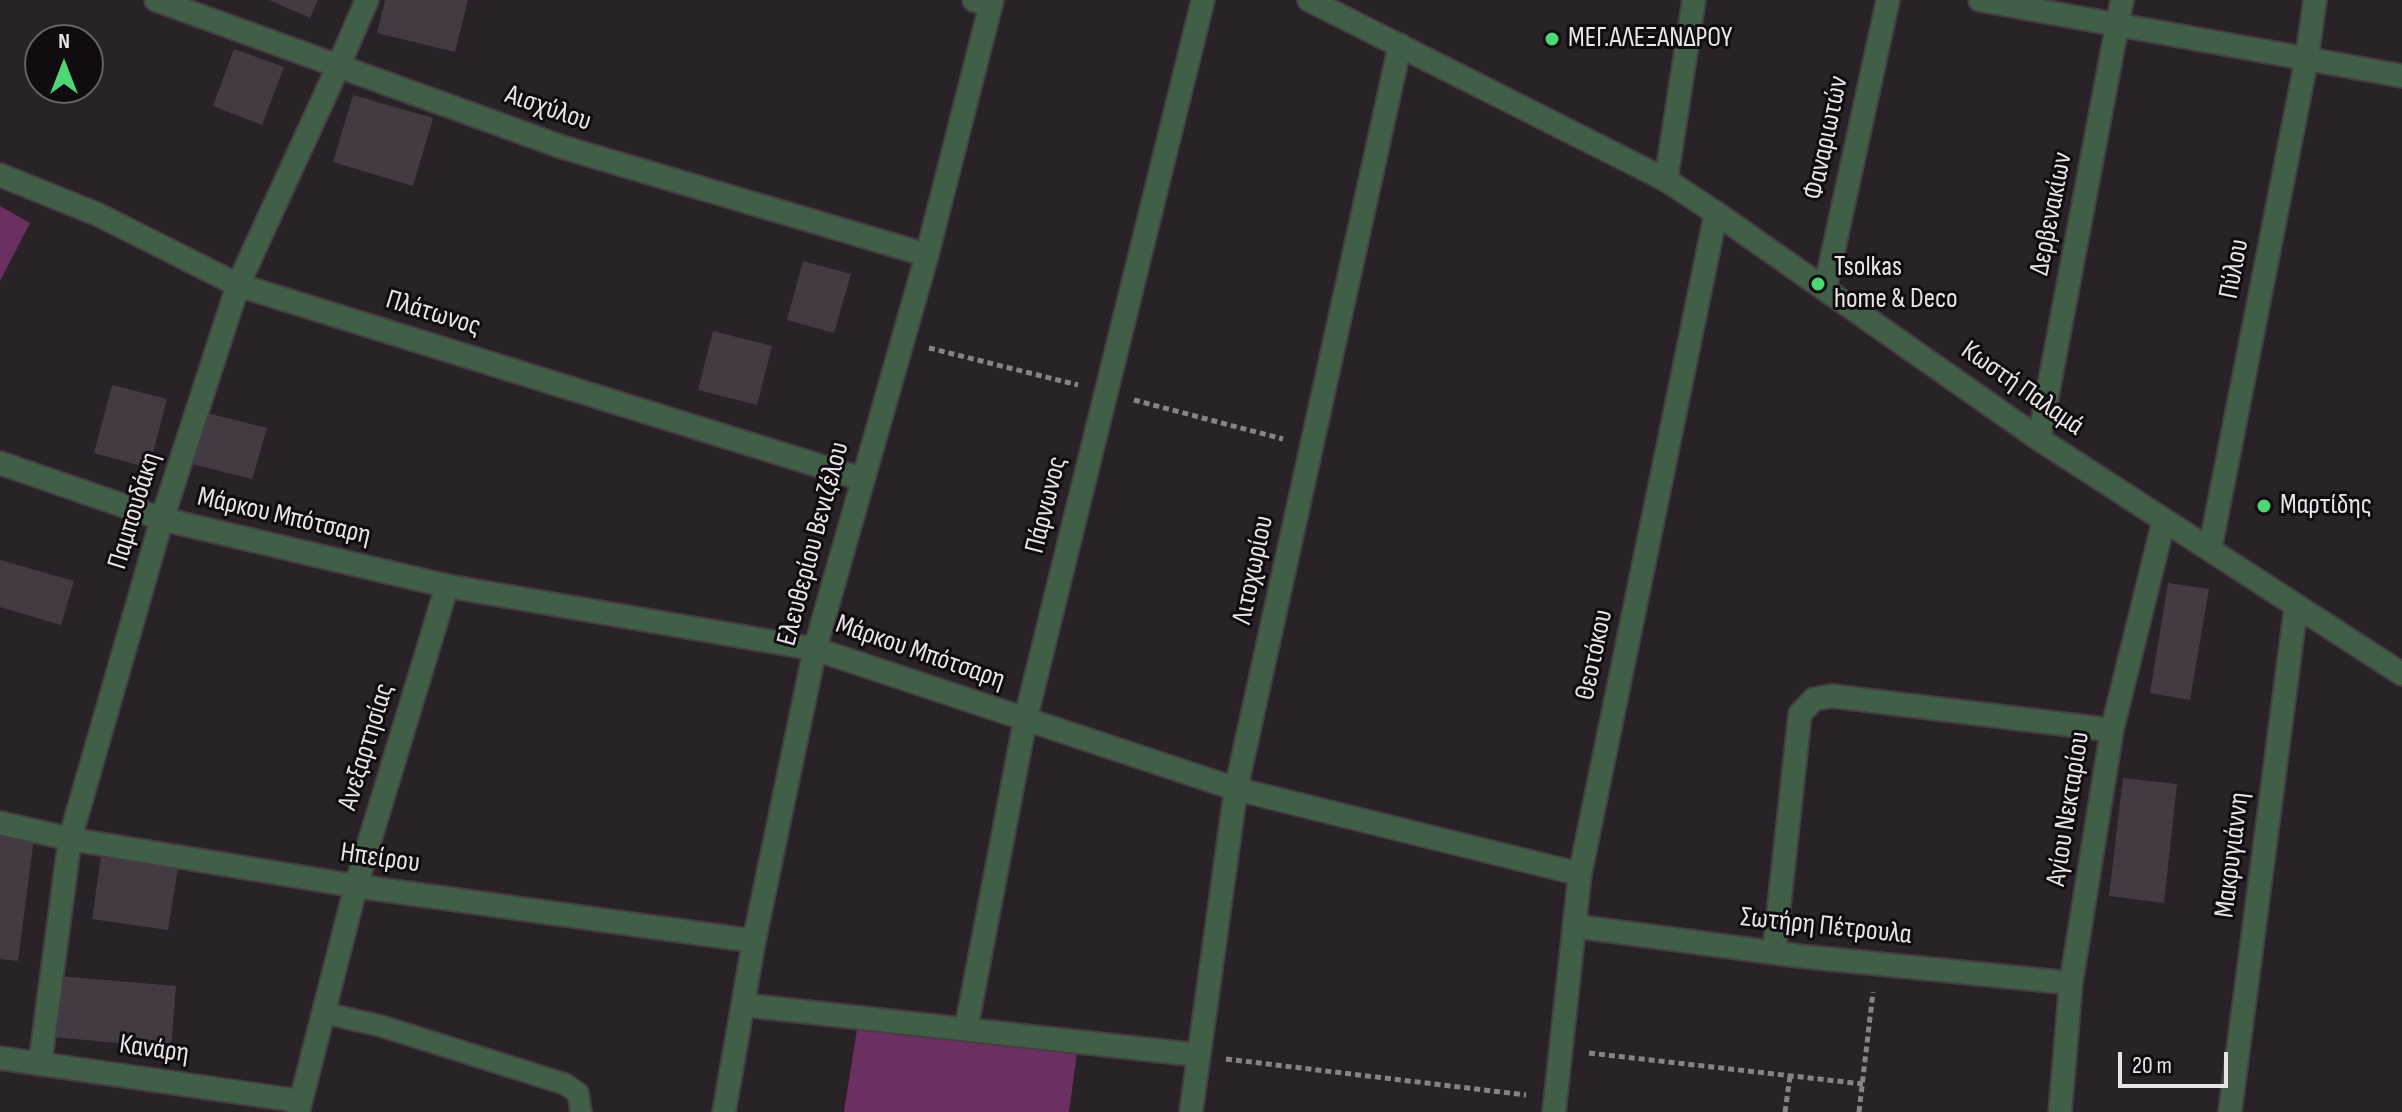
<!DOCTYPE html>
<meta charset="utf-8">
<style>
body{margin:0}
#map{position:relative;width:2402px;height:1112px;overflow:hidden;background:#292227;font-family:"Sofia Sans Condensed",sans-serif}
canvas{display:block}
.north{position:absolute;left:24px;top:24px;width:80px;height:80px;box-sizing:border-box;background:#100c0f;border:2px solid #676266;border-radius:50%;rotate:0deg;font-size:22px;font-weight:700;line-height:32px;text-align:center;color:#e9e4e8}
.north::after{content:'';display:block;margin:auto;width:28px;height:36px;background:#4fd675;clip-path:polygon(50% 0,100% 100%,50% 72%,0 100%)}
.scale{position:absolute;left:2118px;top:1052px;width:110px;height:36px;box-sizing:border-box;border:4px solid #e9e4e8;border-top:0;padding-left:10px;font-size:24px;line-height:28px;white-space:nowrap;color:#e9e4e8;-webkit-text-stroke:6px #100c0f;paint-order:stroke}
</style>
<div id="map">
<canvas width="2402" height="1112"></canvas>
<div class="north">N</div>
<div class="scale">20 m</div>
</div>
<script>
const ctx = document.querySelector('canvas').getContext('2d');
ctx.lineJoin = 'round';
function fillPath(path, color) {
  ctx.fillStyle = color;
  ctx.fill(path, 'evenodd');
}
function strokePath(path, color, width, dash) {
  ctx.strokeStyle = color;
  ctx.lineWidth = width;
  ctx.lineCap = dash ? 'butt' : 'round';
  ctx.setLineDash(dash || []);
  ctx.stroke(path);
}
function drawText(font, color, halo, rows, align = 'center') {
  ctx.font = font + ' "Sofia Sans Condensed",sans-serif';
  ctx.lineWidth = 6;
  ctx.setLineDash([]);
  ctx.textBaseline = 'middle';
  ctx.strokeStyle = halo;
  ctx.fillStyle = color;
  for (const [text, x, y, turn = 0] of rows) {
    ctx.save();
    ctx.translate(x, y);
    ctx.rotate((+turn || 0) * Math.PI / 180);
    ctx.textAlign = isNaN(turn) ? turn : align;
    if (halo) ctx.strokeText(text, 0, 0);
    ctx.fillText(text, 0, 0);
    ctx.restore();
  }
}
fillPath(new Path2D(`
 M0,206L30,223L0,281Z
 M857,1029L1077,1053L1069,1112H844Z`), '#6c2f62');
fillPath(new Path2D(`
 M269,0H318L310,18Z
 M385,0H468L455,52L377,33Z
 M234,49L284,67L262,125L213,106Z
 M353,95L433,118L413,186L333,162Z
 M803,261L851,274L834,333L787,320Z
 M713,331L772,346L757,405L698,390Z
 M112,385L167,399L149,468L94,453Z
 M203,412L267,428L252,479L191,464Z
 M0,560L74,581L61,625L0,607Z
 M2168,583L2209,589L2190,700L2150,693Z
 M2123,778L2177,784L2164,903L2109,896Z
 M0,834L34,838L18,961L0,959Z
 M101,857L178,868L168,930L92,919Z
 M58,976L176,986L171,1048L53,1037Z`), '#433b41');
const service = new Path2D(`
 M324,1013L381,1026L565,1084L578,1093L581,1112`);
const minor = new Path2D(`
 M156,0L562,147L927,255
 M974,0L991,5
 M1980,0L2402,76
 M0,175L99,215L238,285L862,479
 M1666,180L1694,0
 M2039,439L2122,0
 M0,463L162,519L447,586L815,649L1236,789L1580,874
 M2210,549L2307,57L2315,0
 M0,823L70,839L356,886L754,941
 M1574,926L1799,956L2071,983
 M1774,952L1800,714L1814,699L1832,696L2112,730
 M744,1005L1198,1055
 M966,1029L1025,721L1203,0
 M0,1058L300,1101
 M40,1064L70,839L162,519L238,285L338,67L367,0
 M298,1112L356,886L447,586
 M1554,1112L1580,874L1716,213
 M2060,1112L2071,983L2112,730L2164,520
 M2230,1112L2296,607`);
const tertiary = new Path2D(`
 M1309,0L1666,180L1716,213L2039,439L2402,674
 M1825,289L1888,0
 M724,1112L754,941L815,649L927,255L992,0
 M1191,1112L1236,789L1400,45`);
strokePath(service, '#443d42', 24);
strokePath(minor, '#443d42', 26);
strokePath(tertiary, '#443d42', 26);
strokePath(new Path2D(`
 M929,348L1078,385
 M1134,400L1283,439
 M1589,1053L1863,1084
 M1226,1059L1526,1095
 M1785,1112L1790,1076
 M1859,1112L1873,992`), '#898387', 5, [6, 4]);
strokePath(service, '#415f46', 20);
strokePath(minor, '#415f46', 22);
strokePath(tertiary, '#415f46', 22);
for (const [x, y, r, color] of [
 [1552,39,8,"#4fd675"],
 [1818,284,8,"#4fd675"],
 [2264,506,8,"#4fd675"]
]) {
  const dot = new Path2D();
  dot.arc(x, y, r, 0, 2 * Math.PI);
  ctx.fillStyle = color;
  ctx.fill(dot);
  strokePath(dot, '#100c0f', 3);
}
drawText('28px', '#e9e4e8', '#100c0f', [
 ["ΜΕΓ.ΑΛΕΞΑΝΔΡΟΥ",1568,39],
 ["Tsolkas",1834,268],
 ["home & Deco",1834,300],
 ["Μαρτίδης",2280,506]
], 'left');
drawText('28px', '#e9e4e8', '#100c0f', [
 ["Αισχύλου",548,109,19],
 ["Φαναριωτών",1827,138,-78],
 ["Δερβενακίων",2052,214,-79],
 ["Πύλου",2235,269,-79],
 ["Πλάτωνος",433,314,17],
 ["Κωστή Παλαμά",2022,389,35],
 ["Πάρνωνος",1047,505,-76],
 ["Παμπουδάκη",135,511,-73],
 ["Μάρκου Μπότσαρη",284,517,13],
 ["Ελευθερίου Βενιζέλου",814,544,-75],
 ["Λιτοχωρίου",1254,570,-78],
 ["Μάρκου Μπότσαρη",920,653,19],
 ["Θεοτόκου",1595,655,-78],
 ["Ανεξαρτησίας",367,747,-73],
 ["Αγίου Νεκταρίου",2069,809,-81],
 ["Μακρυγιάννη",2233,855,-83],
 ["Ηπείρου",380,859,8],
 ["Σωτήρη Πέτρουλα",1826,927,6],
 ["Κανάρη",154,1050,8]
]);
</script>
